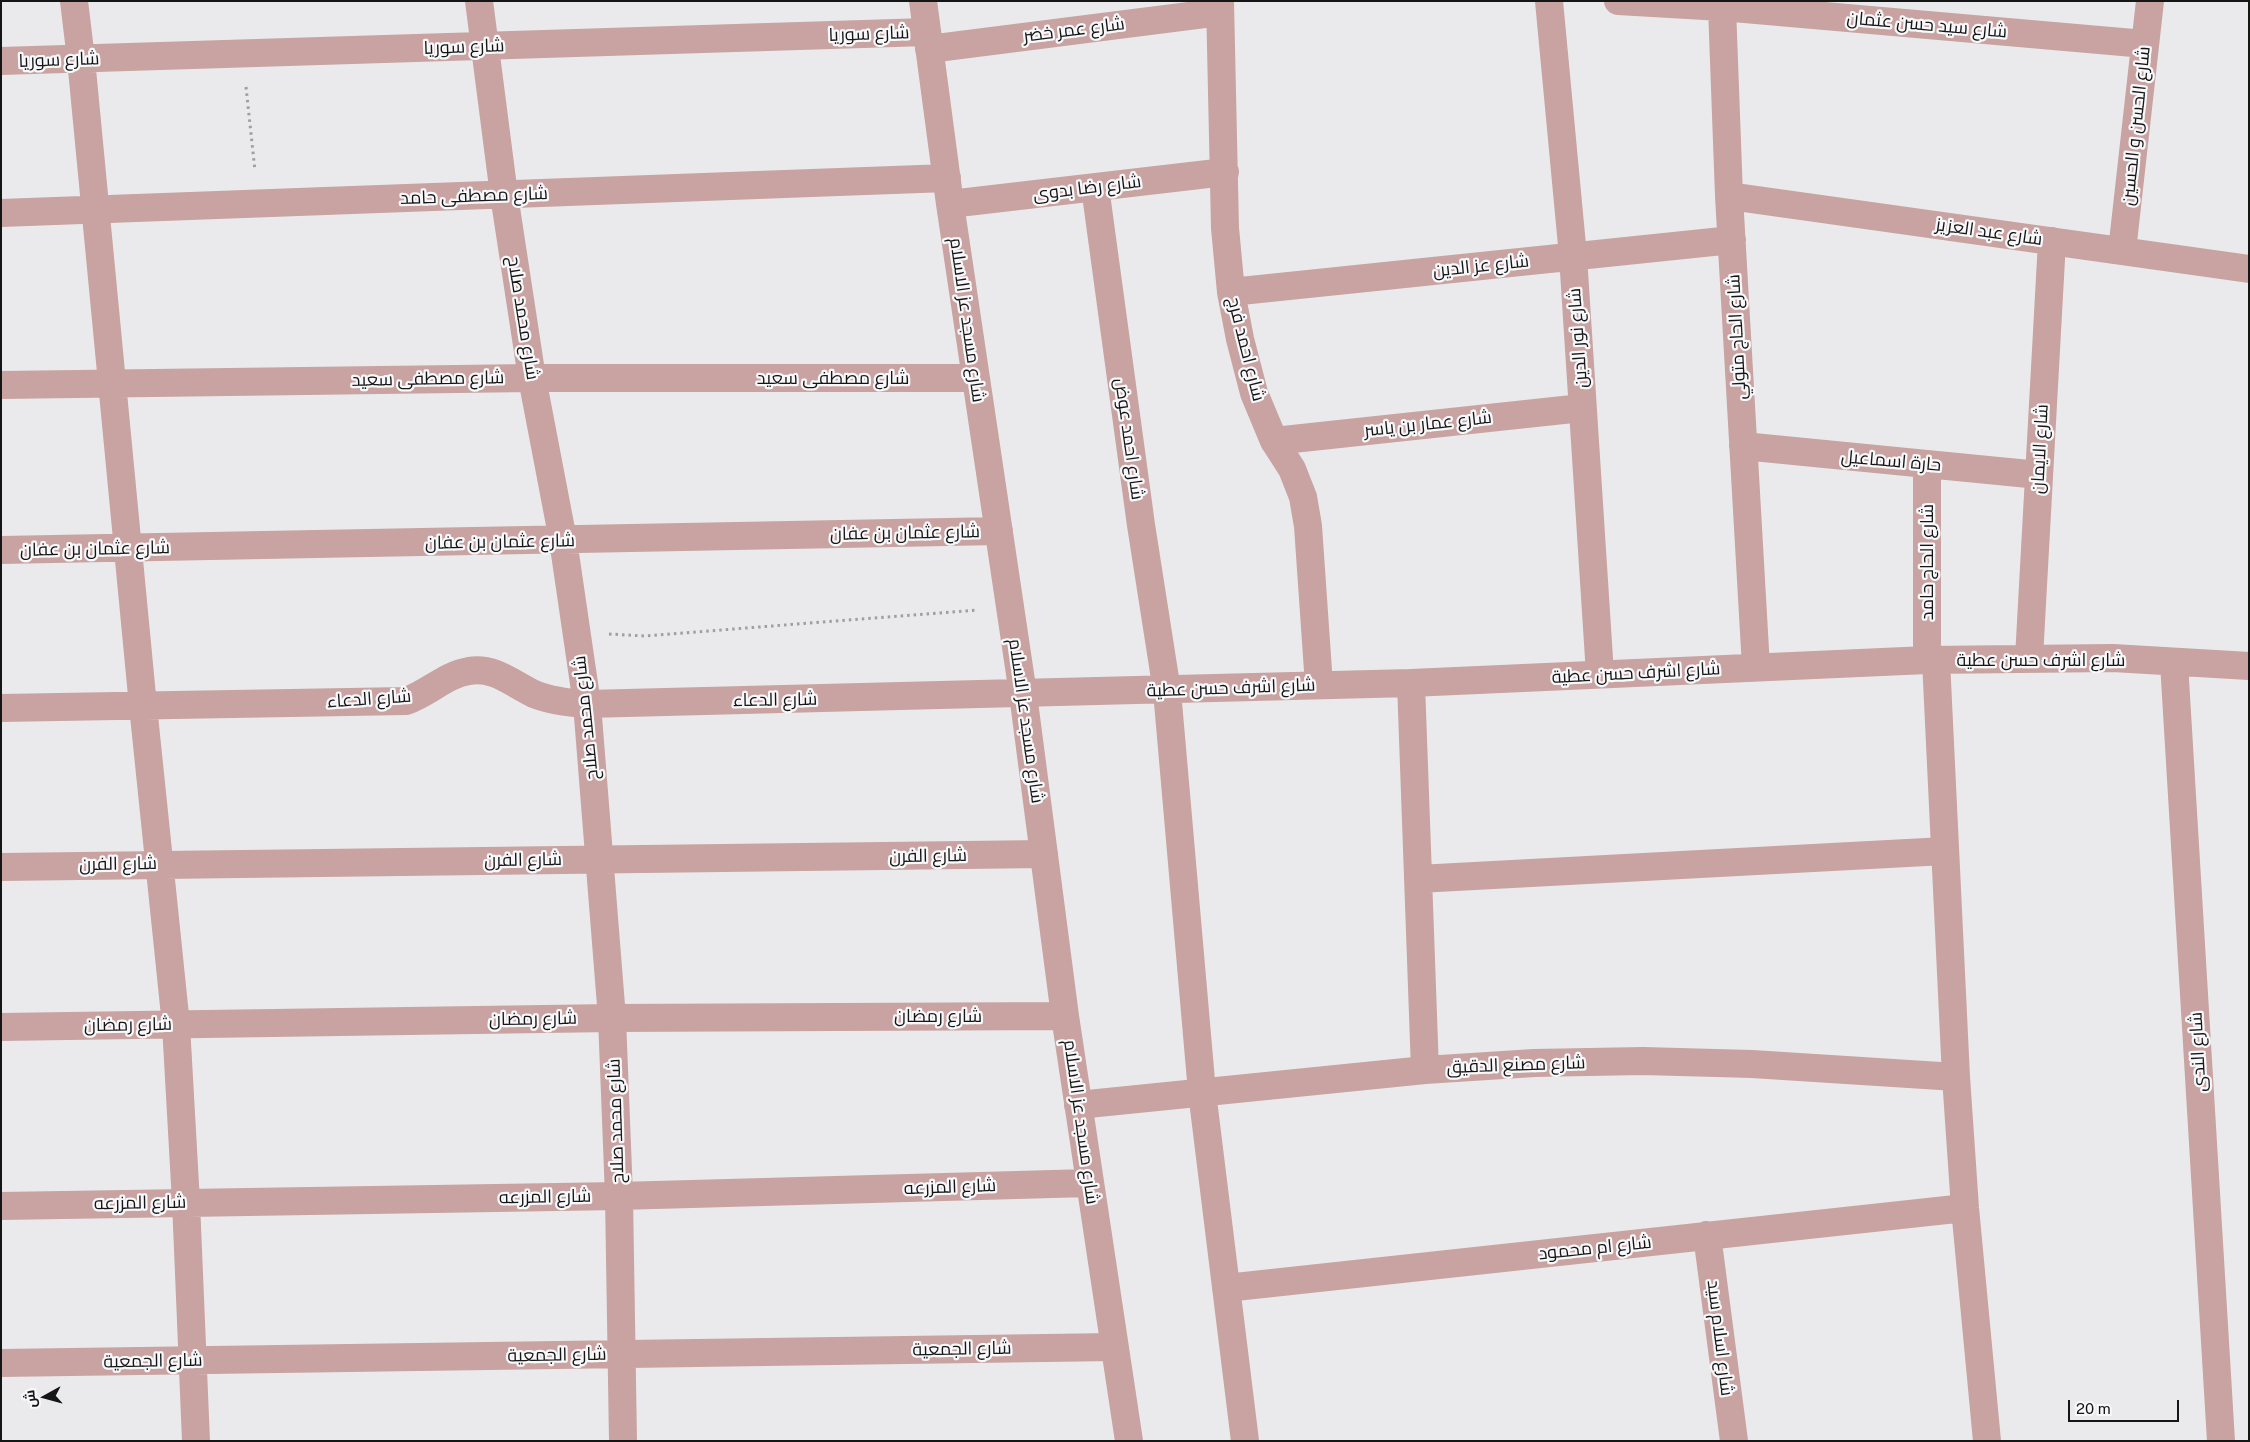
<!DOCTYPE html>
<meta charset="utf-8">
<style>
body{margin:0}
#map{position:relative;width:2250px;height:1442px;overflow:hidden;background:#eaeaed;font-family:"Public Sans",Cairo,sans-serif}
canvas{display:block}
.frame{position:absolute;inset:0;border:2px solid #141515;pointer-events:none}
.north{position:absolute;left:20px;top:1372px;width:50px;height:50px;-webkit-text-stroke:4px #f8f8fa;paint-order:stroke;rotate:263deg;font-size:14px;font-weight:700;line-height:20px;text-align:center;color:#141515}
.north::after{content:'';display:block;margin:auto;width:18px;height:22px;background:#141515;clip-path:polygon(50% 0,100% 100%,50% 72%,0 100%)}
.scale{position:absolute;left:2068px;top:1400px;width:111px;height:22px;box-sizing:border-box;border:2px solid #141515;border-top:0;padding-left:6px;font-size:15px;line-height:18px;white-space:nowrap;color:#141515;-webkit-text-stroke:4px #f8f8fa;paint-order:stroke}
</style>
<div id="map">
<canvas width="2250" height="1442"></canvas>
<div class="frame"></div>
<div class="north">ش</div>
<div class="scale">20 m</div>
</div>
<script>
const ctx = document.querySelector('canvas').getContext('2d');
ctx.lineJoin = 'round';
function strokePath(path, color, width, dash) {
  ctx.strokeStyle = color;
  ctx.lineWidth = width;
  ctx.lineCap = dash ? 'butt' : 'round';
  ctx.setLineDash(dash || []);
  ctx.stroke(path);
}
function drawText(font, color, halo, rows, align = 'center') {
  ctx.font = font + ' "Public Sans",Cairo,sans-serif';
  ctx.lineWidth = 4.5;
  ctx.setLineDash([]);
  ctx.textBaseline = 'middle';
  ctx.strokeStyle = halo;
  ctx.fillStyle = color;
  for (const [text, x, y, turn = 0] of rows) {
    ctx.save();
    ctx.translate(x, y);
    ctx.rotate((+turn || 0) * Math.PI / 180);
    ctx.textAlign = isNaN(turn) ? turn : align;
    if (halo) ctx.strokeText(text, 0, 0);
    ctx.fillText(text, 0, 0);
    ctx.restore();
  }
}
strokePath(new Path2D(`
 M246,87L255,171
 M609,634L644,636L977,610`), '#9f9fa1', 3, [2.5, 4]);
strokePath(new Path2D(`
 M74,1L81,59L143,706L176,1025L186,1202L196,1441
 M479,1L504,195L532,378L563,540L587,704L612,1018L619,1196L623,1441
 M923,1L950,204L1023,694L1065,1016L1129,1441
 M1220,1L1225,228L1231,292L1240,339L1254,393L1274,441L1292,469L1303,497L1308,526L1319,685
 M1549,1L1573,256L1600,674
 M1618,1L1722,7L2145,44
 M1722,7L1729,196L1756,667
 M929,49L1220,12
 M1,61L927,32
 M1095,187L1141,525L1167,691L1202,1092L1245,1441
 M1729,196L2249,269
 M950,204L1225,172
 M1,213L947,178
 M2122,251L2150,1
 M1231,292L1732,240
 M1,385L532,378H975
 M1274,441L1582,408
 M1743,446L2039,475
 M1927,464V660
 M1,550L999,531
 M2029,658L2052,241
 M1936,660L1956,1077L1965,1208L1987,1441
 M2174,663L2221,1441
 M1411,683L1425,1070
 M1,708L406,701C429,693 445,675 469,671C493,666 513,684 534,694C551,701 569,703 587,704L1411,683L1927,660L2113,658L2249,666
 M1,867L1044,854
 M1418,879L1945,851
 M1,1027L612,1018L1065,1016
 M1078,1105L1425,1070L1534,1063L1643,1061L1752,1064L1956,1077
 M1,1206L619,1196L1089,1183
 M1707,1235L1734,1441
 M1226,1288L1965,1208
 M1,1363L1114,1347`), '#c8a3a1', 28);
drawText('18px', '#141515', '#f8f8fa', [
 ["شارع سيد حسن عثمان",1927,25,5],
 ["شارع عمر خضر",1074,30,-7],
 ["شارع سوريا",869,34,-2],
 ["شارع سوريا",464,47,-2],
 ["شارع سوريا",59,60,-2],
 ["شارع الحسن و الحسين",2136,126,-84],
 ["شارع رضا بدوى",1087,188,-7],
 ["شارع مصطفى حامد",474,196,-2],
 ["شارع عبد العزيز",1989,232,8],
 ["شارع عز الدين",1481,266,-6],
 ["شارع محمد صلاح",523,318,81],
 ["شارع مسجد عز الاسلام",967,320,82],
 ["شارع الحاج متولي",1737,337,-93],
 ["شارع نور الدين",1578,338,-94],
 ["شارع احمد فرج",1246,349,76],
 ["شارع مصطفى سعيد",833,378],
 ["شارع مصطفى سعيد",428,379,-1],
 ["شارع عمار بن ياسر",1428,424,-6],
 ["شارع احمد عوض",1129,439,82],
 ["شارع الايمان",2040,449,-87],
 ["حارة اسماعيل",1891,461,5],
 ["شارع عثمان بن عفان",905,533,-1],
 ["شارع عثمان بن عفان",500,542,-1],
 ["شارع عثمان بن عفان",95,549,-1],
 ["شارع الحاج حامد",1927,562,-90],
 ["شارع اشرف حسن عطية",2041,660],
 ["شارع اشرف حسن عطية",1636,673,-3],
 ["شارع اشرف حسن عطية",1231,688,-2],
 ["شارع الدعاء",369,699,-4],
 ["شارع الدعاء",775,700,-1],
 ["شارع محمد صلاح",586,718,-96],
 ["شارع مسجد عز الاسلام",1026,721,82],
 ["شارع الفرن",928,856,-1],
 ["شارع الفرن",523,860,-1],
 ["شارع الفرن",118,864,-1],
 ["شارع رمضان",938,1016],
 ["شارع رمضان",533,1019,-1],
 ["شارع رمضان",128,1025,-1],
 ["شارع الندى",2198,1052,-93],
 ["شارع مصنع الدقيق",1516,1065,-2],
 ["شارع محمد صلاح",616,1121,-92],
 ["شارع مسجد عز الاسلام",1081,1122,82],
 ["شارع المزرعه",950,1187,-2],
 ["شارع المزرعه",545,1197,-1],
 ["شارع المزرعه",140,1203,-1],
 ["شارع ام محمود",1595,1248,-6],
 ["شارع اسلام سيد",1720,1338,83],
 ["شارع الجمعية",962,1349,-1],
 ["شارع الجمعية",557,1355,-1],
 ["شارع الجمعية",153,1361,-1]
]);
</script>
